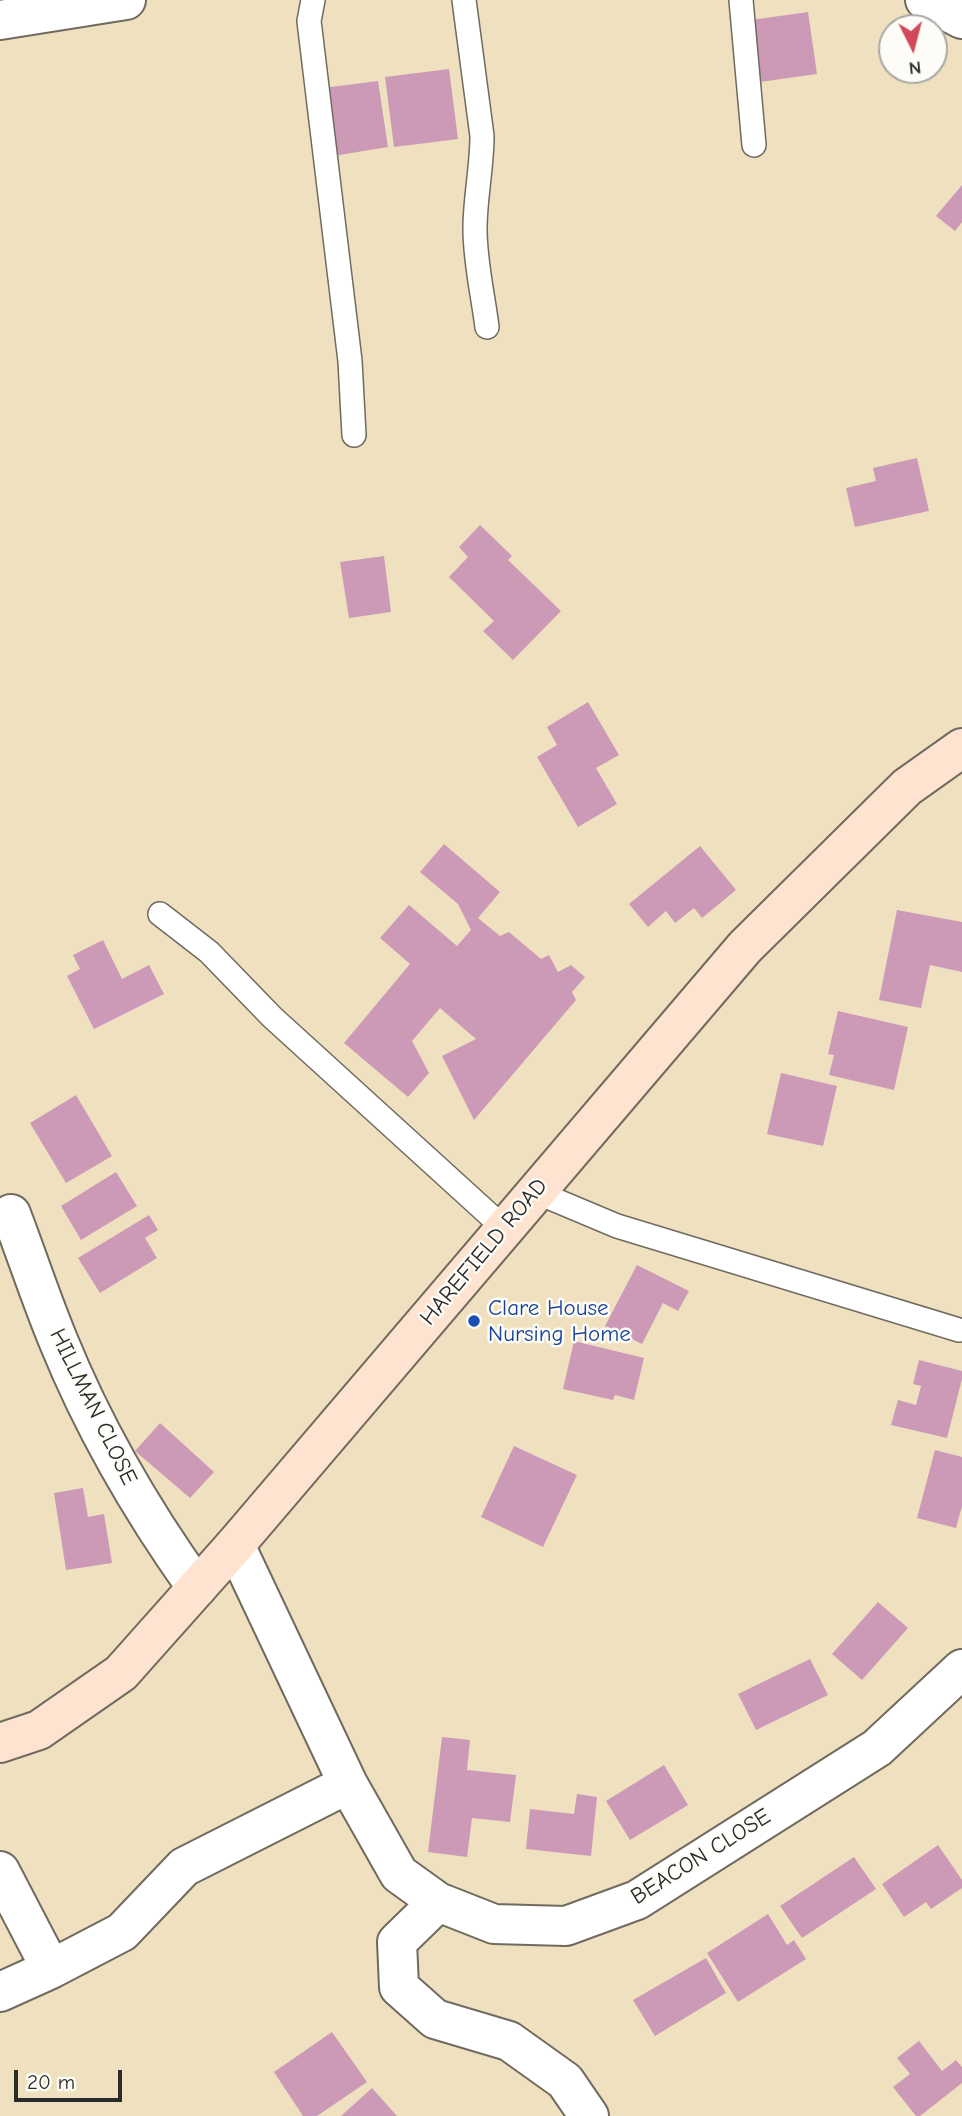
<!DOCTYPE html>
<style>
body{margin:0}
#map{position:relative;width:962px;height:2116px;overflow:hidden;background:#efe0c0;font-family:"Comic Neue",sans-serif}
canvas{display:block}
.north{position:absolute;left:878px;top:14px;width:70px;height:70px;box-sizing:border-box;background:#fdfcf7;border:2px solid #a9a8a5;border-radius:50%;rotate:174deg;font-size:19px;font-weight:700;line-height:28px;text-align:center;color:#2b2b2b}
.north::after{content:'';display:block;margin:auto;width:24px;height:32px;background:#d1495b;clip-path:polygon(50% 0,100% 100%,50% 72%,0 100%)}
.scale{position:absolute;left:14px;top:2070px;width:108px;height:32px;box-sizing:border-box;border:4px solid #2b2b2b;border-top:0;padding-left:9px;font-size:21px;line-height:24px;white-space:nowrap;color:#2b2b2b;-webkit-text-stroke:5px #fdfcf7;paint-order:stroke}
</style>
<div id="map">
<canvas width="962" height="2116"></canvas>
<div class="north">N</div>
<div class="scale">20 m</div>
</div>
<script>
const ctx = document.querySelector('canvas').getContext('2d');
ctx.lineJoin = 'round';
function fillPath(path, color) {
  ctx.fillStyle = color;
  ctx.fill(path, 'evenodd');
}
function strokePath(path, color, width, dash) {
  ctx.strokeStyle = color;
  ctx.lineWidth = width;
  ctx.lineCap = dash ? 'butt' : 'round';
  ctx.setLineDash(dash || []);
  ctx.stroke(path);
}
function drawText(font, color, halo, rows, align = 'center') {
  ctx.font = font + ' "Comic Neue",sans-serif';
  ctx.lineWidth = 5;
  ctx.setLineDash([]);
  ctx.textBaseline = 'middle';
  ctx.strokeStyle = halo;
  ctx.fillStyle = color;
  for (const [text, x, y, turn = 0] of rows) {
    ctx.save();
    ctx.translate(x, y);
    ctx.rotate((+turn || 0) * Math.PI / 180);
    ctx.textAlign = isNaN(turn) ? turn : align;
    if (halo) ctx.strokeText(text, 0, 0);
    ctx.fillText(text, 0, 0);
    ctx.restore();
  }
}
fillPath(new Path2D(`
 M808,12L817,74L760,82L751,20Z
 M449,69L458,139L394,147L385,77Z
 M378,81L388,147L333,156L323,88Z
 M962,185V222L955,231L936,216Z
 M917,458L929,511L855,527L846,488L876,481L873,468Z
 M480,525L512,556L508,560L561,611L513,660L483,631L494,621L449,577L468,557L459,547Z
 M384,556L391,612L349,618L340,562Z
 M588,702L619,755L596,768L617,804L578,827L537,757L557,745L547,727Z
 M444,844L500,892L478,918L500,936L509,932L541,959L549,955L558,972L571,965L585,977L572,992L576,1000L474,1120L442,1056L476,1039L440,1008L412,1041L429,1073L408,1097L344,1043L410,964L380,938L409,905L457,946L471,930L458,904L420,872Z
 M700,846L736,890L702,918L694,908L675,923L666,911L648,927L629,904Z
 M897,910L962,922V972L930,965L921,1008L879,1000Z
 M103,940L122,979L149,965L164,994L94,1029L67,976L80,969L73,955Z
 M838,1011L908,1027L894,1090L829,1075L834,1055L828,1054Z
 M781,1073L837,1086L823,1146L767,1134Z
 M76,1095L112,1156L66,1183L30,1123Z
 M116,1172L137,1206L81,1240L61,1206Z
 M149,1215L158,1230L145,1238L157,1258L100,1293L78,1258Z
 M637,1265L689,1291L678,1311L663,1303L642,1344L605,1326Z
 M574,1341L644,1358L634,1400L615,1395L613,1400L563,1389Z
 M919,1360L962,1371V1379L947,1438L891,1425L898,1400L916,1405L921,1386L913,1384Z
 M160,1423L214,1472L190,1498L135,1451Z
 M514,1446L577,1475L543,1547L481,1517Z
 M935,1450L962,1457V1506L956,1528L917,1518Z
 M83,1488L88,1517L104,1514L112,1563L66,1570L54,1493Z
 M878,1602L908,1628L862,1680L832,1654Z
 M810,1659L828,1695L756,1730L738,1694Z
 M442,1737L470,1740L467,1770L516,1775L510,1822L472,1818L467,1857L428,1852Z
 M664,1765L688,1805L630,1840L606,1801Z
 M577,1794L597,1797L591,1856L526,1849L530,1809L574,1814Z
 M938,1845L962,1880V1888L931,1909L926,1902L904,1917L882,1884Z
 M854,1857L876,1889L802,1938L780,1906Z
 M768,1914L787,1945L794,1940L806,1959L738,2002L707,1953Z
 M706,1958L726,1993L655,2036L633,2000Z
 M332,2032L367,2082L317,2116H303L274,2072Z
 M919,2041L942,2071L956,2060L962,2067V2083L920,2116H916L893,2087L910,2074L897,2058Z
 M372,2088L397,2116H341Z`), '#cc9ab6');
const service = new Path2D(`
 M313,0L309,21L350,361L354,435
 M464,0L482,136C482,167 475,198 475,229C475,262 483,295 487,327
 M741,0L754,145
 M160,914L209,952L272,1017L505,1229
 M536,1192L617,1226L959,1330`);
const minor = new Path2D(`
 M925,0L962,19
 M0,20L126,0
 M11,1214C27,1256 41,1299 58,1340C94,1429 142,1511 197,1588
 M235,1545L348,1784L399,1874L438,1902L494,1924L566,1926L637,1900L877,1748L962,1669
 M0,1871L51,1969
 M438,1902L397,1942L399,1987L435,2019L509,2041L565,2081L589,2116
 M0,1992L51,1969L122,1932L184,1867L348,1784`);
const secondary = new Path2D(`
 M0,1743L39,1730L121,1673L235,1545L745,947L907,787L962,748`);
strokePath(service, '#706a5f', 26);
strokePath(minor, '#706a5f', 42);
strokePath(secondary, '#706a5f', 42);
strokePath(service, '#fff', 23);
strokePath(minor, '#fff', 38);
strokePath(secondary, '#fee3d1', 38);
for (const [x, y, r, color] of [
 [474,1321,7,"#1a4fb4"]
]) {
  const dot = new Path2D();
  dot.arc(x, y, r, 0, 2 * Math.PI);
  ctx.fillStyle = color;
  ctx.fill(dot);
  strokePath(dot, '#fdfcf7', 2.5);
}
drawText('23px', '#2b2b2b', '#fdfcf7', [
 ["HAREFIELD ROAD",484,1252,-50],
 ["HILLMAN CLOSE",93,1407,64],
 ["BEACON CLOSE",701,1857,-32]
]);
drawText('23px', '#164399', '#fdfcf7', [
 ["Clare House",488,1308],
 ["Nursing Home",488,1334]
], 'left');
</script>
